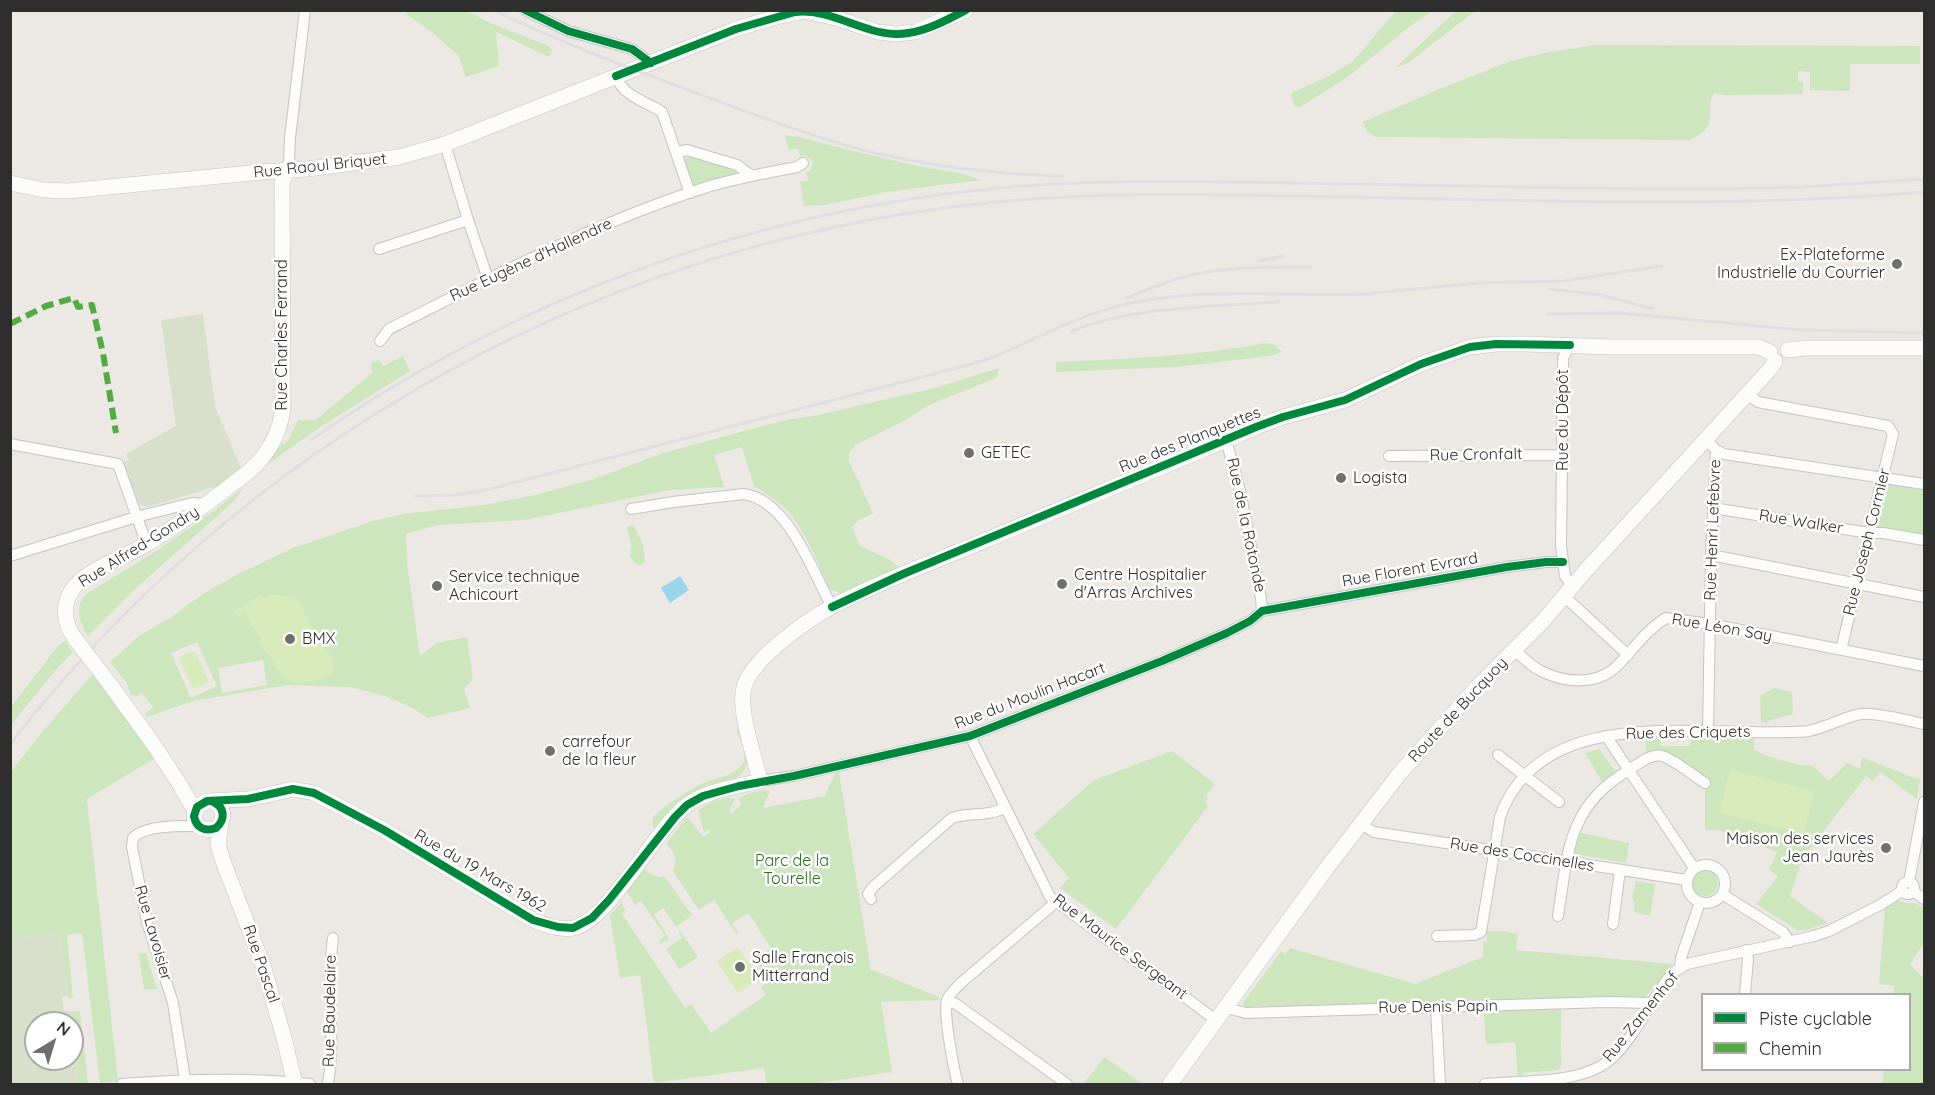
<!DOCTYPE html>
<meta charset="utf-8">
<style>
body{margin:0}
#map{position:relative;width:1935px;height:1095px;overflow:hidden;background:#ece8e4;font-family:Quicksand,sans-serif}
canvas{display:block}
.frame{position:absolute;inset:0;border:12px solid #2e2e2e;pointer-events:none}
.legend{position:absolute;left:1701px;top:993px;width:210px;height:78px;box-sizing:border-box;background:#fff;border:2px solid #ababab;margin:0;padding:8px 10px;list-style:none;font-size:18px;color:#2e2e2e}
.legend li{display:flex;align-items:center;gap:12px;height:30px}
.legend b{width:30px;border:2px solid #ababab}
.north{position:absolute;left:24px;top:1011px;width:60px;height:60px;box-sizing:border-box;background:#fff;border:2px solid #ababab;border-radius:50%;rotate:38deg;font-size:16px;font-weight:700;line-height:24px;text-align:center;color:#2e2e2e}
.north::after{content:'';display:block;margin:auto;width:21px;height:27px;background:#706f6e;clip-path:polygon(50% 0,100% 100%,50% 72%,0 100%)}
</style>
<div id="map">
<canvas width="1935" height="1095"></canvas>
<div class="frame"></div>
<ul class="legend">
<li><b style="height:8px;background:#00873e"></b>Piste cyclable</li>
<li><b style="height:8px;background:#54ab44"></b>Chemin</li>
</ul>
<div class="north">N</div>
</div>
<script>
const ctx = document.querySelector('canvas').getContext('2d');
ctx.lineJoin = 'round';
function fillPath(path, color) {
  ctx.fillStyle = color;
  ctx.fill(path, 'evenodd');
}
function strokePath(path, color, width, dash) {
  ctx.strokeStyle = color;
  ctx.lineWidth = width;
  ctx.lineCap = dash ? 'butt' : 'round';
  ctx.setLineDash(dash || []);
  ctx.stroke(path);
}
function drawText(font, color, halo, rows, align = 'center') {
  ctx.font = font + ' Quicksand,sans-serif';
  ctx.lineWidth = 5;
  ctx.setLineDash([]);
  ctx.textBaseline = 'middle';
  ctx.strokeStyle = halo;
  ctx.fillStyle = color;
  for (const [text, x, y, turn = 0] of rows) {
    ctx.save();
    ctx.translate(x, y);
    ctx.rotate((+turn || 0) * Math.PI / 180);
    ctx.textAlign = isNaN(turn) ? turn : align;
    if (halo) ctx.strokeText(text, 0, 0);
    ctx.fillText(text, 0, 0);
    ctx.restore();
  }
}
fillPath(new Path2D(`
 M407,11H466L495,25L549,46L552,50L549,57L496,32L499,66L466,77L458,55L433,33L406,14Z
 M1396,11H1432L1410,26L1349,76L1300,107L1294,106L1291,93L1331,75L1353,61Z
 M1456,11H1475L1408,63L1395,68Z
 M1595,45L1920,46V64H1850V91L1810,90V72L1798,71V81L1803,82V94L1724,95L1714,93C1703,112 1722,127 1689,140L1376,137L1367,132L1363,122L1442,88L1511,61L1549,52Z
 M785,135L799,137C836,147 874,156 913,165C936,170 959,171 981,180L886,192L825,205L804,206L800,182L808,181L806,172H809C812,168 813,165 812,160L804,155L800,157L798,148L789,150Z
 M691,156L736,170V175L696,187L692,184L684,161L686,158Z
 M1266,343L1275,345L1282,352L1270,356L1176,367L1056,372V362C1127,359 1197,356 1266,343Z
 M403,356L410,371L320,427L267,465L279,446L288,441L298,420H316L372,373L371,363L379,360L383,366Z
 M999,368L996,378L929,405L904,421L855,445L849,453V461L873,513L859,520L852,527L860,546L890,560L899,567L843,594L830,589C819,566 805,530 788,511C778,501 766,494 754,486L742,447L714,455L724,487L670,490L525,520L437,525L406,534L407,562L420,656L436,643L467,637L473,679L464,689L470,708L428,718L413,708L385,696L350,687L288,685L193,701L147,717L145,714L153,707L142,693L135,697L131,694L126,682L110,662L140,635L170,618L203,594L238,574L293,548L373,521L403,514L484,505L535,495L594,479L663,453L785,420L813,416L935,388ZM275,595L296,599L284,677L260,642L261,639L246,614L261,599ZM197,642L217,686L191,698L171,653ZM263,660L267,685L222,693L218,668Z
 M1887,484L1924,490V536L1877,528L1875,526L1885,485Z
 M244,487L234,501L134,590L88,636C79,622 74,607 86,594L158,550L214,511Z
 M631,525L634,526L643,544L645,561L641,565L635,563L630,557L631,544L627,527Z
 M65,641L73,652L58,667L11,725V707L57,647Z
 M93,674L160,755L87,799L118,1081L100,1083L82,933L67,935L73,998H68L60,933L11,939L10,773L42,732Z
 M1774,688L1792,692L1793,714L1768,721L1767,723L1761,722L1760,696Z
 M739,727L748,761L744,771L735,779L705,786L689,794L672,808L655,830C653,826 651,821 654,817C660,808 691,789 701,784C714,778 735,777 743,763C748,753 741,741 737,732Z
 M1754,737V750L1770,757L1800,765L1813,766L1829,781L1847,763L1860,769L1862,757L1911,777L1920,779L1917,799L1880,772L1873,781L1866,776L1803,858L1790,896L1828,923L1807,930H1797L1756,904L1778,876L1769,870L1777,852L1718,830H1705V783L1669,760L1646,754V738H1661V746H1690L1691,738Z
 M1599,749L1615,771L1602,782L1585,753Z
 M1172,751L1215,784L1206,796L1208,797L1205,802L1208,806L1116,929L1060,888L1069,878L1033,834L1094,780Z
 M839,772L871,971L873,970L939,997V1000L881,1002L892,1072L813,1084H767L764,1068L654,1083L640,975L620,978L610,915L623,901L622,905L626,910L622,914L685,1008L691,1004L711,1033L766,995L761,987L766,983L757,970L760,967L755,960L771,948L757,927L758,926L748,913L732,923L739,934L737,935L714,900L699,910L673,871C678,859 675,852 666,844L687,817L704,837L711,832L709,829L704,832L698,810C710,803 722,796 735,799L729,811L732,814L741,804L739,799C746,793 761,789 770,791L763,808L825,796L835,773Z
 M1576,832L1629,843L1626,863L1575,854L1573,848Z
 M645,869C650,874 657,879 664,876L692,915L677,926L698,957L679,969L666,949L682,938L679,933L680,932L663,908L654,914L669,939L660,944V940L665,936L641,901L635,905L627,891Z
 M1692 883a13 13 0 1 1 26 0a13 13 0 1 1-26 0Z
 M1636,881L1655,884L1650,916L1634,912L1635,903L1632,898Z
 M1897,901L1917,904L1924,909V943L1910,964L1924,979V1084H1882L1884,1070H1910V994H1894V986L1879,984L1885,909Z
 M1487,931H1504L1518,934L1516,950L1673,964L1644,998L1244,1007L1243,1003L1281,951L1285,954L1290,948L1415,984L1483,957V942H1487Z
 M146,953L157,989L144,990L139,954Z
 M1561,1009C1562,1028 1560,1047 1562,1065L1558,1070L1523,1073V1075L1518,1076L1515,1042L1486,1044L1484,1011Z
 M70,1011H80L88,1083L78,1084Z
 M1105,1057L1142,1084H1083Z`), '#cee6be');
fillPath(new Path2D(`
 M203,314L215,406L241,468L218,486L147,507L138,503L124,462L129,460L126,454L176,426L161,320Z
 M60,933L68,996L62,997L64,1011H70L71,1023H36V1059H72V1033L78,1084H11V939Z`), '#d8e0cc');
fillPath(new Path2D(`
 M261,595V599C273,594 288,594 299,601L318,638L333,659L335,667L330,676C319,680 304,684 292,682C283,680 265,650 259,641L261,639L246,615L244,613L237,616L233,615L234,611Z
 M195,651L209,682L200,687L199,686L193,689L179,658L185,654Z
 M1730,770L1815,791L1804,834L1719,813Z
 M738,947L759,979L738,993L717,961Z`), '#d9eabb');
fillPath(new Path2D(`
 M680,576L689,590L670,603L661,588Z`), '#99d6ec');
const street = new Path2D(`
 M525,10L568,31L632,49L651,63
 M616,76C623,97 646,101 662,112L690,193
 M445,144L468,220L488,279
 M677,152L687,150L737,165L752,176
 M286,171L289,161L290,138L305,10
 M379,249L468,220
 M380,341L389,329C493,277 596,222 707,187C736,178 767,173 797,167L803,163
 M1570,345L1563,358L1561,546L1565,576L1572,586
 M1747,394L1758,402L1888,426L1893,434L1841,650
 M1226,440L1240,491L1261,598L1262,611
 M1706,440L1716,450L1711,555L1708,731
 M10,444L118,464L147,545
 M1716,450L1724,454L1924,484
 M1389,456L1562,455
 M1713,508L1869,533H1883L1924,540
 M631,509L673,502L744,494C789,501 812,571 832,607
 M1711,555L1924,597
 M10,556L136,517L192,503L207,504
 M1564,596L1628,655
 M1514,650C1523,657 1530,665 1539,670C1563,683 1597,686 1617,666C1633,650 1646,630 1666,618L1710,624L1924,666
 M970,736L1050,897L1217,1021
 M1606,736L1694,868
 M1498,755L1559,802
 M760,781L794,776L970,736L1162,661L1227,633L1250,621L1262,611L1507,567L1546,562H1563
 M1360,824L1374,832L1687,880
 M1687 884a19 19 0 1 1 38 0a19 19 0 1 1-38 0Z
 M1902 888a6 6 0 1 1 12 0a6 6 0 1 1-12 0Z
 M1909,882L1924,802
 M1913,891L1924,899
 M1722,894L1783,932L1790,942
 M871,899L868,894L873,887L952,818C969,812 990,817 1005,807
 M1558,916C1568,853 1567,806 1629,770C1639,764 1650,753 1662,756C1675,760 1694,776 1705,783
 M1613,924L1620,870
 M1437,936L1474,935L1481,932L1500,817C1540,704 1694,736 1786,732C1793,732 1802,732 1809,731C1827,727 1844,717 1861,714C1876,712 1909,721 1924,724
 M1680,969L1681,958L1700,902
 M1745,994L1748,959L1746,950
 M947,1001L956,1004L1067,1084
 M1227,1008L1246,1013L1606,1002L1651,1003
 M1436,1008L1440,1084
 M185,1079L173,1003L147,922L132,847L133,838C145,825 181,826 199,826
 M122,1084C185,1079 247,1077 310,1084
 M328,1084C336,1036 326,986 333,938
 M958,1084C954,1071 943,1013 947,1000C950,993 957,987 962,982L1056,902
 M1485,1084C1523,1080 1585,1085 1613,1057C1633,1038 1650,1004 1666,981L1674,972L1687,964L1814,936L1829,931L1880,905L1902,891`);
const secondary = new Path2D(`
 M10,183L44,190L68,191L261,172L307,169L399,157L445,144L736,29L776,17L805,11L836,18L878,32L896,34L915,32L966,10
 M1788,350L1807,348H1924
 M76,640C63,624 61,603 75,586C91,568 124,557 145,545C170,531 194,513 217,496C233,483 253,471 265,454C276,439 282,422 283,404L282,184L286,171
 M109,683L154,745L180,785L195,811
 M212,801C225,807 226,819 216,828C205,832 196,828 194,816L197,807L207,801L248,799L293,789L314,793L384,830L533,920C544,925 560,930 573,928C609,921 655,829 687,805C707,790 737,787 760,781C755,757 736,707 745,684C756,656 807,620 833,606C879,582 930,563 979,543C1071,504 1164,467 1256,427L1283,417L1345,400L1421,364L1470,347L1496,344H1526L1610,347H1759L1770,352
 M221,823L218,845L224,864L263,965L284,1038L295,1084
 M1170,1084L1326,869L1400,773L1479,685L1543,621L1587,569L1771,368L1775,361`);
strokePath(street, '#c5c4c5', 12);
strokePath(secondary, '#c5c4c5', 16);
strokePath(street, '#fcfcfb', 10);
strokePath(secondary, '#fcfcfb', 15);
strokePath(new Path2D(`
 M493,10C557,41 624,66 691,91C747,112 802,133 859,149C925,166 994,174 1062,176
 M1258,261L1284,256
 M1550,289L1601,295L1653,309
 M1353,295L1478,283L1563,281L1662,266
 M1127,298C1145,290 1164,283 1183,277C1224,266 1269,267 1311,267
 M1547,314L1620,313L1801,330L1924,333
 M1071,331C1136,306 1209,307 1278,302
 M311,440C514,298 753,211 999,188C1097,179 1195,181 1293,183C1435,185 1577,189 1719,189L1802,187L1924,179
 M415,496L455,495L486,490L957,368C970,364 984,361 996,356C1038,338 1079,315 1123,305C1201,286 1282,297 1361,294
 M10,744C265,417 651,217 1065,197C1142,193 1219,195 1296,196C1505,199 1715,210 1924,192`), '#dfdfe1', 3);
const secondaryBridge = new Path2D(`
 M76,640L109,683`);
strokePath(secondaryBridge, '#c5c4c5', 16, []);
strokePath(secondaryBridge, '#fcfcfb', 15);
strokePath(new Path2D(`
 M10,324L46,306L74,298L78,307L92,305L103,353L116,433`), '#54ab44', 6, [12, 6]);
strokePath(new Path2D(`
 M525,10L568,31L632,49L651,63
 M616,76L736,29L795,12C830,8 861,33 895,34C920,35 945,21 966,10
 M832,607L903,574L1256,427L1283,417L1345,400L1421,364L1470,347L1496,344L1570,345
 M212,801C225,807 226,819 216,828C205,832 196,828 194,816L197,807L207,801L248,799L293,789L314,793L384,830L533,920L558,927L573,928L592,918L609,900L675,817L687,805L703,796L739,786L794,776L970,736L1162,661L1227,633L1250,621L1262,611L1507,567L1546,562H1563`), '#00873e', 8);
for (const [x, y, r, color] of [
 [1897,264,6,"#706f6e"],
 [969,453,6,"#706f6e"],
 [1341,478,6,"#706f6e"],
 [1062,584,6,"#706f6e"],
 [437,586,6,"#706f6e"],
 [290,639,6,"#706f6e"],
 [550,751,6,"#706f6e"],
 [1886,848,6,"#706f6e"],
 [740,967,6,"#706f6e"]
]) {
  const dot = new Path2D();
  dot.arc(x, y, r, 0, 2 * Math.PI);
  ctx.fillStyle = color;
  ctx.fill(dot);
  strokePath(dot, '#fff', 2);
}
drawText('16px', '#2e2e2e', '#fff', [
 ["Rue Raoul Briquet",320,166,-6],
 ["Rue Eugène d'Hallendre",531,260,-25],
 ["Rue Charles Ferrand",282,335,-90],
 ["Rue du Dépôt",1563,420,-90],
 ["Rue des Planquettes",1190,440,-22],
 ["Rue Cronfalt",1476,455,-1],
 ["Rue Walker",1801,522,9],
 ["Rue de la Rotonde",1246,525,78],
 ["Rue Henri Lefebvre",1713,530,-88],
 ["Rue Joseph Cormier",1867,542,-76],
 ["Rue Alfred-Gondry",139,547,-32],
 ["Rue Florent Evrard",1410,570,-10],
 ["Rue Léon Say",1722,628,10],
 ["Rue du Moulin Hacart",1030,696,-21],
 ["Route de Bucquoy",1458,710,-47],
 ["Rue des Criquets",1688,733,-1],
 ["Rue des Coccinelles",1522,855,9],
 ["Rue du 19 Mars 1962",480,871,30],
 ["Rue Lavoisier",153,933,74],
 ["Rue Maurice Sergeant",1120,947,37],
 ["Rue Pascal",261,964,71],
 ["Rue Denis Papin",1438,1007,-1],
 ["Rue Baudelaire",330,1011,-89],
 ["Rue Zamenhof",1641,1017,-51]
]);
drawText('16px', '#2e2e2e', '#fff', [
 ["Ex-Plateforme",1885,255,"right"],
 ["Industrielle du Courrier",1885,273,"right"],
 ["GETEC",981,453],
 ["Logista",1353,478],
 ["Centre Hospitalier",1074,575],
 ["d'Arras Archives",1074,593],
 ["Service technique",449,577],
 ["Achicourt",449,595],
 ["BMX",302,639],
 ["carrefour",562,742],
 ["de la fleur",562,760],
 ["Maison des services",1874,839,"right"],
 ["Jean Jaurès",1874,857,"right"],
 ["Salle François",752,958],
 ["Mitterrand",752,976]
], 'left');
drawText('16px', '#2c6e1b', '#fff', [
 ["Parc de la",792,861],
 ["Tourelle",792,879]
]);
</script>
